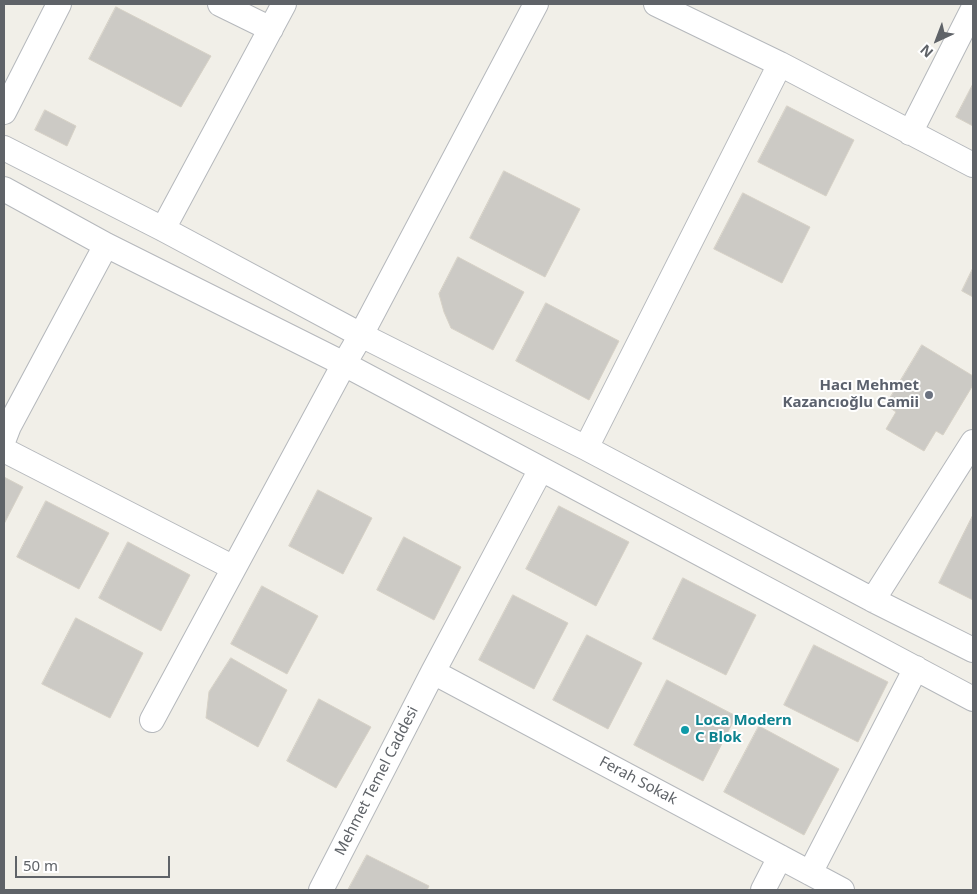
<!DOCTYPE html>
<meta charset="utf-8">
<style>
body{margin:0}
#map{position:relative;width:977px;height:894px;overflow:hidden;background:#f1efe8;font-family:"Noto Sans",sans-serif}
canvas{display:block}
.frame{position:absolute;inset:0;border:5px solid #5f6368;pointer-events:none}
.north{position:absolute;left:912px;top:15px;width:50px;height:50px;-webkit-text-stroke:4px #fff;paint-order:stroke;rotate:223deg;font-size:14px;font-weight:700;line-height:20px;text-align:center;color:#5f6368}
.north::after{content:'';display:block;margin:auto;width:18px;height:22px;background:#5f6368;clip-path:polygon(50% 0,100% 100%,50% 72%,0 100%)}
.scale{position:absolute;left:15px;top:856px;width:155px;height:22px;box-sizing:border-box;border:2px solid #5f6368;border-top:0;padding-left:6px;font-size:15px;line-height:18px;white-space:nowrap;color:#5f6368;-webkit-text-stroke:4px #fff;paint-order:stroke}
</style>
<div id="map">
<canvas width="977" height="894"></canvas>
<div class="frame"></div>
<div class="north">N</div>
<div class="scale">50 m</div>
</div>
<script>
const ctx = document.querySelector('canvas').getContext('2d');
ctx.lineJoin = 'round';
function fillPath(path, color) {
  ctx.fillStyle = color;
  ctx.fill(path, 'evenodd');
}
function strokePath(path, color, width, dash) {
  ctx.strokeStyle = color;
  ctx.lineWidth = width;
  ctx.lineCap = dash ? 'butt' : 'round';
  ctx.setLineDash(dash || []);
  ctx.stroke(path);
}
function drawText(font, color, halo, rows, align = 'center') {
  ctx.font = font + ' "Noto Sans",sans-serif';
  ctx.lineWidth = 4;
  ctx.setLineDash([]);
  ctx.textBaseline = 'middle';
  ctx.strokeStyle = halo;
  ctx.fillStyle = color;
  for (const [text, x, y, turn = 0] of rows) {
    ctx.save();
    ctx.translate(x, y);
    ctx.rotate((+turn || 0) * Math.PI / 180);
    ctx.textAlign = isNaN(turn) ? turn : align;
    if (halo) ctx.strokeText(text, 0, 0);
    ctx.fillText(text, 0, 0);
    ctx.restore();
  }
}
const building = new Path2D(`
 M116,7L211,56L181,107L89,59Z
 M973,84V126L956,117Z
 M787,106L854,140L826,196L758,162Z
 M45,110L76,126L67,146L35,130Z
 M504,171L580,209L545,277L470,238Z
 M743,193L810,227L782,283L714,249Z
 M458,257L524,292L493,350L451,328L444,312L439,294Z
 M973,268V297L962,291Z
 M546,303L619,341L589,400L516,361Z
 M922,345L973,376V385L943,435L936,431L924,451L886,429L896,412L886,405Z
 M4,477L23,487L4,524Z
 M318,490L372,518L343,574L289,546Z
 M46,501L109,533L79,589L17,557Z
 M559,506L629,542L596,606L526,569Z
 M973,515V600L939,583Z
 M404,537L461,567L434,620L377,590Z
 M128,542L190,575L161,631L99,598Z
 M683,578L756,615L726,675L653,639Z
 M262,586L318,616L287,674L231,644Z
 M513,595L568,623L534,689L479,660Z
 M76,618L143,653L110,718L42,684Z
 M587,635L642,663L608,729L553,700Z
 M814,645L888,682L858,742L784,705Z
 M231,658L287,690L258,747L206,718L209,692Z
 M667,680L736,716L703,781L634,745Z
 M319,699L371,727L336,788L287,761Z
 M759,726L839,769L804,835L724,792Z
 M367,855L429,886L427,890H348Z`);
fillPath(building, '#cccac5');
strokePath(building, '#d6d1c6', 1);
const minor = new Path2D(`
 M220,4L271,29
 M656,4L780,64L973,165
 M4,112L59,4
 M910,133L973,9
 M4,148L163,229L361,335L586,448L873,600L973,650
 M4,189L106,245L344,364L973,699
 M163,229L284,4
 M4,439L9,426L106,245
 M586,448L780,64
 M4,450L234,568
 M873,600L973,442
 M433,672L842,890
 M152,720L344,364L361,335L536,4
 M810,873L916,668
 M321,890L433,672L541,469
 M763,890L780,857`);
strokePath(minor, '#b5b8bc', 26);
strokePath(minor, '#fff', 24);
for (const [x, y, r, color] of [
 [929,395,5,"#6b7280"],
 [685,730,5,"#0f9aa8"]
]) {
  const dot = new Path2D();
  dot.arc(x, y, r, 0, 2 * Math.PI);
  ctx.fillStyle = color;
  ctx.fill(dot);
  strokePath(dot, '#fff', 2);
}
drawText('bold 15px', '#5b616d', '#fff', [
 ["Hacı Mehmet",919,386],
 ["Kazancıoğlu Camii",919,403]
], 'right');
drawText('bold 15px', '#0d838f', '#fff', [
 ["Loca Modern",695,721],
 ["C Blok",695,738]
], 'left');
drawText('15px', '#5f6368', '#fff', [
 ["Mehmet Temel Caddesi",377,781,-63],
 ["Ferah Sokak",638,781,28]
]);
</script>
